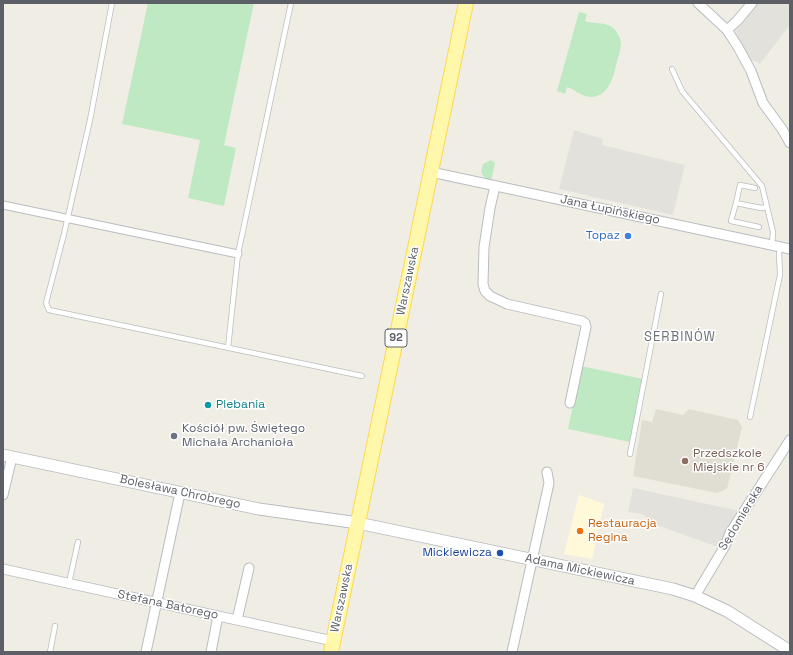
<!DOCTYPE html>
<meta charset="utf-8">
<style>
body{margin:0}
#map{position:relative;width:793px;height:655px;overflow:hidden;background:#f0eee4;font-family:"Space Grotesk",sans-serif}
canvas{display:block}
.frame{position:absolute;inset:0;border:4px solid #5c6066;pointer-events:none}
</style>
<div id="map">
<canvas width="793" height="655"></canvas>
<div class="frame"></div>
</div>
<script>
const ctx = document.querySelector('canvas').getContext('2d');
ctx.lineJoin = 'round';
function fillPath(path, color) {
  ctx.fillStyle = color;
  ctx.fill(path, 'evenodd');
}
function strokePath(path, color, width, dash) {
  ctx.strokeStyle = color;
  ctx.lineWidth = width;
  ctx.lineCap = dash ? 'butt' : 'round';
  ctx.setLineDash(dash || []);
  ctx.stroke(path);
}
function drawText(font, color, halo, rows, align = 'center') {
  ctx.font = font + ' "Space Grotesk",sans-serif';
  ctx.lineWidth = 3;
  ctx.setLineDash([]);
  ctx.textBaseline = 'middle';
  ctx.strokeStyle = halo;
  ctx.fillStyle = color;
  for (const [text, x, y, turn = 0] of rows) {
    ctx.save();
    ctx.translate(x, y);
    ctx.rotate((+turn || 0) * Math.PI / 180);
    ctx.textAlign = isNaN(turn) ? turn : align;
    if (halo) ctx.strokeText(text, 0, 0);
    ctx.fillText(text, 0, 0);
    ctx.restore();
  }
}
fillPath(new Path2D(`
 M579,495L604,504L592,559L564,554Z`), '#fff9da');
fillPath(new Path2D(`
 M758,3H790V25L760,64L755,61H751L735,31L741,25Z
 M574,130L603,139L602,145L685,165L673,215L559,189Z
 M633,488L740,511L721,548L659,526L653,522L642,514L628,512Z`), '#e3e1dc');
fillPath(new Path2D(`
 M656,409L683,415L689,409L738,420L742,427L727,489L717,493L633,476L642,420L652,422Z`), '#e0ddd3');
fillPath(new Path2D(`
 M148,3H254L224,145L236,148L224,206L188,198L200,140L122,124Z
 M579,12L587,14L585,21C594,24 605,22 612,27C617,31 620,37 621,43C621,49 619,55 617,61C614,75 610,95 592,97C582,97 576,90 567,87L565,94L557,91Z
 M491,160L495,163L491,181L484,177L481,172L483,164Z
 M581,366L643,379L630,442L568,429Z`), '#bfe9c2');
const service = new Path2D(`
 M112,3L90,120L64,234L46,303L49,310L362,376
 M672,69L682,91L762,186L773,232L772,245
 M736,203L740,185L755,188
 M759,227L731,221L736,203L761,208L767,207
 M228,348L238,254L291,3
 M750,417L780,275L779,254L780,247
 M630,454L661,294
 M69,583L78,542
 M50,652L55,626`);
const pedestrian = new Path2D(`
 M3,205L238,254`);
const minor = new Path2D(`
 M698,3L727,30L738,47L751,71L763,103L782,129L790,143
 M727,30L737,21L752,3
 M431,172L790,249
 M495,186L490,208L484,247L483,284L485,291L490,296L507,304L582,321L585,323L586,327L570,403
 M3,495L12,457
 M3,569L333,641
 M695,596L725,546L730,533L790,440
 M237,620L249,568
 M146,652L180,493
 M211,652L218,616
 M512,652L549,483L547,472`);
const tertiary = new Path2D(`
 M3,455L259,509L358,523L673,589L695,596L727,611L790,651`);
const primary = new Path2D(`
 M331,652L466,3`);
strokePath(service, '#b9bcc1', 6);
strokePath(pedestrian, '#b9bcc1', 9);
strokePath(minor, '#b9bcc1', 11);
strokePath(tertiary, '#b9bcc1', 13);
strokePath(primary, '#fdd850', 16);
strokePath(service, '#fff', 4.5);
strokePath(pedestrian, '#fff', 7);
strokePath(minor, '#fff', 9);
strokePath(tertiary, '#fff', 11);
strokePath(primary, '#fff7aa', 14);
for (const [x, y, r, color] of [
 [628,236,4,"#3f7fe0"],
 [208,405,4,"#0f9aa8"],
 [174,436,4,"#6b7280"],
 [685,461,4,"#8d6e63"],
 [580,531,4,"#e8710a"],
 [500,553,4,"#1a4fb4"]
]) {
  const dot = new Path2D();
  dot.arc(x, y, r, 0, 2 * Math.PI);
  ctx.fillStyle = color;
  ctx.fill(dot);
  strokePath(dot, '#fff', 1.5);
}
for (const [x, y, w] of [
 [396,338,22]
]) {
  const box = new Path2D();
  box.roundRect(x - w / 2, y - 9, w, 18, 3);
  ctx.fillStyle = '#fff';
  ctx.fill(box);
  strokePath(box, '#5c6066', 1);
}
drawText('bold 11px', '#5c6066', null, [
 ["92",396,338]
]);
drawText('12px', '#5c6066', '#fff', [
 ["Jana Łupińskiego",610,210,12],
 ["Warszawska",408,281,-78],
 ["Bolesława Chrobrego",180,492,12],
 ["Sędomierska",741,518,-59],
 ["Adama Mickiewicza",580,570,12],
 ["Warszawska",342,598,-78],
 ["Stefana Batorego",168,605,12]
]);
drawText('12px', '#366cbe', '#fff', [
 ["Topaz",620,236]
], 'right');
drawText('12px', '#0d838f', '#fff', [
 ["Plebania",216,405]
], 'left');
drawText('12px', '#5b616d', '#fff', [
 ["Kościół pw. Świętego",182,429],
 ["Michała Archanioła",182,443]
], 'left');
drawText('12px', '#785e54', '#fff', [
 ["Przedszkole",693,454],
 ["Miejskie nr 6",693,468]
], 'left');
drawText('12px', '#c56008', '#fff', [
 ["Restauracja",588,524],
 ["Regina",588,538]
], 'left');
drawText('12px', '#164399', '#fff', [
 ["Mickiewicza",492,553]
], 'right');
ctx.letterSpacing = '1px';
drawText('13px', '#6d7278', '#fff', [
 ["SERBINÓW",680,337]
]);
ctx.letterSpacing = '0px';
</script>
